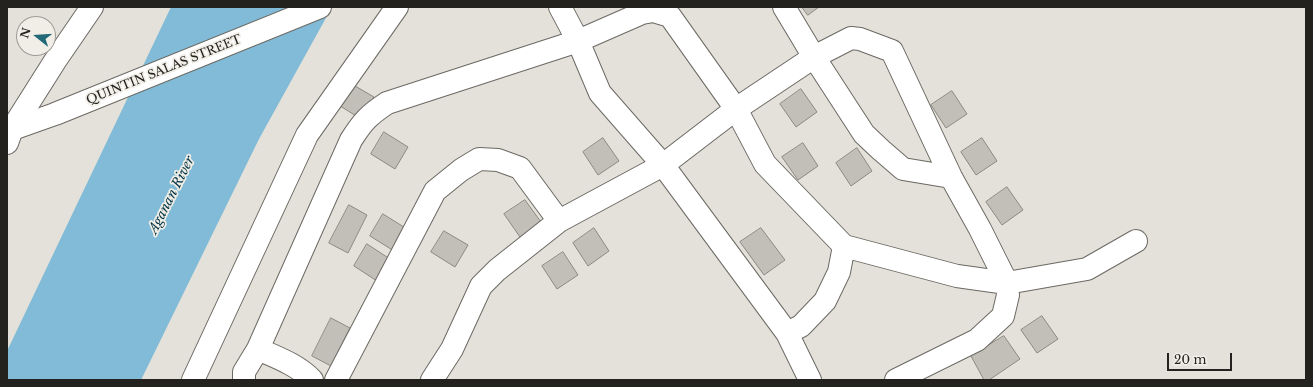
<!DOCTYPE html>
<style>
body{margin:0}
#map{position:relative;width:1313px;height:387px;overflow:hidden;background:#e3e1d9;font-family:"Libre Baskerville",serif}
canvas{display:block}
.frame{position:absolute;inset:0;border:8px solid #23221f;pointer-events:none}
.north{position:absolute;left:16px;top:16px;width:40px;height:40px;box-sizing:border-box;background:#f0eee6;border:1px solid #9e9c96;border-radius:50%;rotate:287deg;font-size:11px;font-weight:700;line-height:16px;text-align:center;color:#23221f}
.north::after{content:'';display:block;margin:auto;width:14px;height:18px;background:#216976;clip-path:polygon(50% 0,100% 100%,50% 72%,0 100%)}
.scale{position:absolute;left:1167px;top:353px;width:65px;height:18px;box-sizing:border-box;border:2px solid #23221f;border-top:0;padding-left:5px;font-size:12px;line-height:14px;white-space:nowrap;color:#23221f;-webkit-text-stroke:3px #f0eee6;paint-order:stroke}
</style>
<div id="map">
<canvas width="1313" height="387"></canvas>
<div class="frame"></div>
<div class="north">N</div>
<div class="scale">20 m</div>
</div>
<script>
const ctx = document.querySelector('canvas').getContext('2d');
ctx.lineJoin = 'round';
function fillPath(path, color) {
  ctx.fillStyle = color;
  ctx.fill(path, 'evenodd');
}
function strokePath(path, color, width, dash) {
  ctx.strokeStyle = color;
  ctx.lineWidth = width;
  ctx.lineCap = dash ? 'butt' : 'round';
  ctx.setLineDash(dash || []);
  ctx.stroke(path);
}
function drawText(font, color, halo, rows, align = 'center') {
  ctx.font = font + ' "Libre Baskerville",serif';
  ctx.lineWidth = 3.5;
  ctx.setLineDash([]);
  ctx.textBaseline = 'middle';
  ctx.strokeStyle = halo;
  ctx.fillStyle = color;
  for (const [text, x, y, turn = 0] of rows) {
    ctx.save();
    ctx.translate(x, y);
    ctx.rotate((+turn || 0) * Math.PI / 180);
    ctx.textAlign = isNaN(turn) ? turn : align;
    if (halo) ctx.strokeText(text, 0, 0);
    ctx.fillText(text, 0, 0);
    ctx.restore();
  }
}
fillPath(new Path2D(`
 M171,7H332L259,139L141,380H7V351Z`), '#81bbd7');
const building = new Path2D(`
 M802,7H819L808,15Z
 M350,83L374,97L361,119L337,104Z
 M801,89L817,112L796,127L780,104Z
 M952,91L967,114L946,128L931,105Z
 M384,132L408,147L395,169L371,154Z
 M603,138L619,161L598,175L583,152Z
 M982,138L997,161L976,175L961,152Z
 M803,143L818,166L798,180L782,157Z
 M857,148L872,171L851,186L836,163Z
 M1007,187L1023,210L1002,225L986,202Z
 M525,200L541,222L520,237L504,214Z
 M349,205L367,215L348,253L329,243Z
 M383,214L407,229L394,251L370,236Z
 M594,228L609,251L588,266L573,243Z
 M761,228L785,260L764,275L740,242Z
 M444,231L468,245L455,267L431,252Z
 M367,244L390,259L377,281L354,266Z
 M563,252L578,275L557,289L542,266Z
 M1042,316L1058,339L1037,353L1021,330Z
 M331,318L350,328L331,366L312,356Z
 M1004,336L1020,359L989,380H984L971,356Z`);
fillPath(building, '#c1bfb7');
strokePath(building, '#8b8981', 1);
const minor = new Path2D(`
 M560,7L578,41L600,93L663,165L787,333L810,380
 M784,7L814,57L864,134L881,150L903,169L951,177
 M7,143L12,129L55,61L92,7
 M844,246L957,276L1007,283L1087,269L1136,241
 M258,349C276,357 298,365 312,380
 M193,380L307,135L397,7
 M244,380V372L258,349L351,140C363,121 369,115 387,103L578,41L642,13L653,11L670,16L736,109L765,164L844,246L839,272L825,301L801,326L787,333
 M336,380L435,191L461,170L479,159L498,160L520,168L559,221
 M432,380L452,349L481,286L497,270L559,221L663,165L736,109L814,57L851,38L860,39L892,51L951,177L980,229L1007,283L1008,295L1003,316L977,340L896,380`);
const major = new Path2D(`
 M7,131L55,114L320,7`);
strokePath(minor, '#6b6963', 24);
strokePath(major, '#6b6963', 24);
strokePath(minor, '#fff', 22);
strokePath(major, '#fff', 22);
drawText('12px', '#23221f', '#f0eee6', [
 ["QUINTIN SALAS STREET",164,70,-22]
]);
drawText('italic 13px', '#003245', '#f0eee6', [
 ["Aganan River",172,195,-63]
]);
</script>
